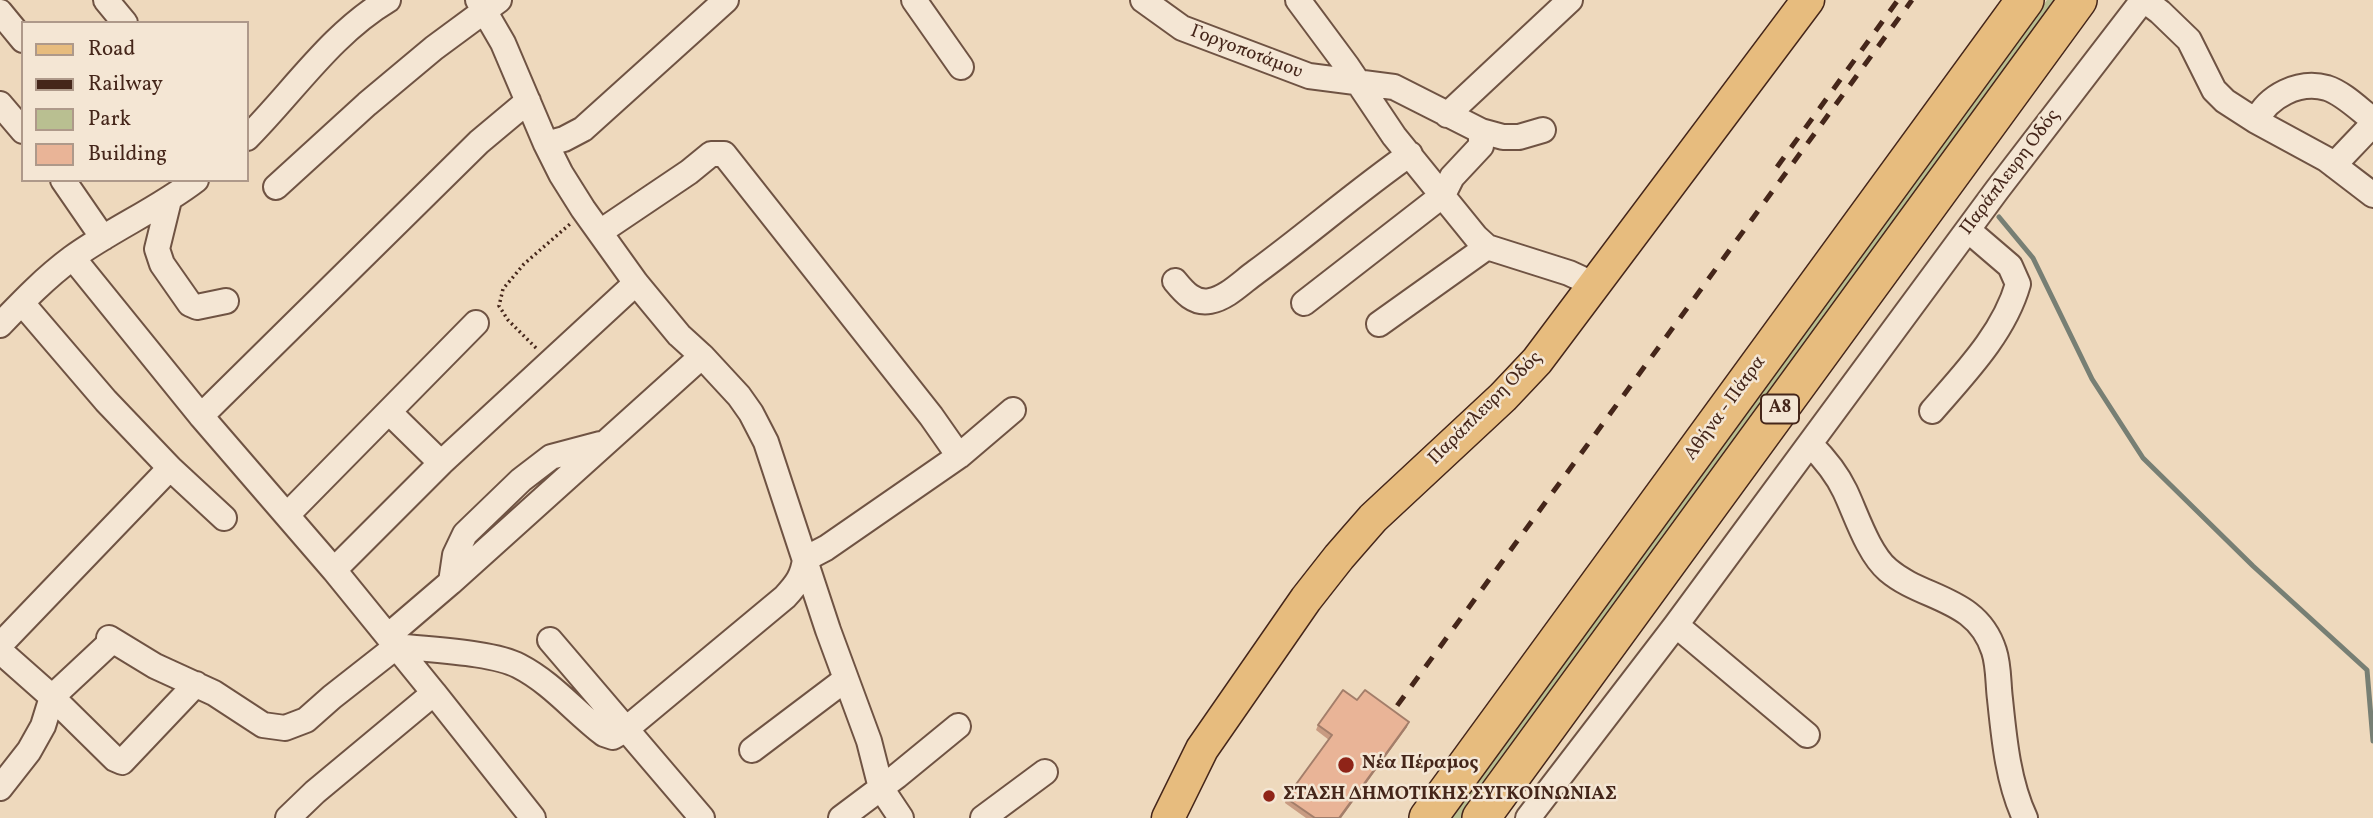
<!DOCTYPE html>
<meta charset="utf-8">
<style>
body{margin:0}
#map{position:relative;width:2373px;height:818px;overflow:hidden;background:#eed9bd;font-family:Vollkorn,serif}
canvas{display:block}
.legend{position:absolute;left:21px;top:21px;width:228px;height:161px;box-sizing:border-box;background:#f4e6d4;border:2px solid #ae998a;margin:0;padding:9px 12px;list-style:none;font-size:21px;color:#45261a}
.legend li{display:flex;align-items:center;gap:14px;height:35px}
.legend b{width:35px;border:2px solid #ae998a}
</style>
<div id="map">
<canvas width="2373" height="818"></canvas>
<ul class="legend">
<li><b style="height:9px;background:#e7bc7e"></b>Road</li>
<li><b style="height:9px;background:#45261a"></b>Railway</li>
<li><b style="height:19px;background:#b9bf91"></b>Park</li>
<li><b style="height:19px;background:#e9b497"></b>Building</li>
</ul>
</div>
<script>
const ctx = document.querySelector('canvas').getContext('2d');
ctx.lineJoin = 'round';
function fillPath(path, color) {
  ctx.fillStyle = color;
  ctx.fill(path, 'evenodd');
}
function strokePath(path, color, width, dash) {
  ctx.strokeStyle = color;
  ctx.lineWidth = width;
  ctx.lineCap = dash ? 'butt' : 'round';
  ctx.setLineDash(dash || []);
  ctx.stroke(path);
}
function drawText(font, color, halo, rows, align = 'center') {
  ctx.font = font + ' Vollkorn,serif';
  ctx.lineWidth = 5;
  ctx.setLineDash([]);
  ctx.textBaseline = 'middle';
  ctx.strokeStyle = halo;
  ctx.fillStyle = color;
  for (const [text, x, y, turn = 0] of rows) {
    ctx.save();
    ctx.translate(x, y);
    ctx.rotate((+turn || 0) * Math.PI / 180);
    ctx.textAlign = isNaN(turn) ? turn : align;
    if (halo) ctx.strokeText(text, 0, 0);
    ctx.fillText(text, 0, 0);
    ctx.restore();
  }
}
fillPath(new Path2D(`
 M2047,0H2058L1461,818H1450Z`), '#b9bf91');
strokePath(new Path2D(`
 M1999,217L2033,258L2092,379L2143,458L2253,566L2367,670L2373,741`), '#777f74', 5);
const minor = new Path2D(`
 M106,0L125,23
 M478,0L503,43L546,144L561,174L583,209L636,283L679,335L702,356L739,396L751,413L766,442L828,630L869,741L881,788L901,818
 M914,0L961,67
 M1143,0L1182,28L1309,76L1394,87L1481,131L1503,137H1519L1543,130
 M1298,0L1347,66L1394,136L1476,237L1487,247L1569,273L1595,285
 M2144,0L2160,12L2189,40L2214,90L2225,101L2256,121L2326,159L2373,195
 M0,12L23,40
 M0,104L23,131
 M1447,115L1570,0
 M2256,121C2268,96 2299,80 2327,88C2343,93 2360,110 2373,120
 M247,138C293,92 331,34 388,0
 M546,144L564,139L583,129L726,0
 M2334,165L2373,124
 M63,180L103,238
 M276,187L367,104L434,48L499,0
 M169,200L157,249L162,264L190,304L197,307L226,301
 M600,232L689,172L711,154H724L931,416L959,456
 M73,258L201,416L334,570L441,463L636,283
 M1175,281C1184,292 1194,304 1210,301C1227,298 1242,282 1256,272C1308,234 1357,191 1410,154
 M22,303L106,401L170,468L224,518
 M1304,303L1443,195L1452,177L1481,146V131
 M1379,324L1487,247
 M0,325C23,301 45,278 72,258C112,229 157,210 196,180
 M1932,411C1965,373 2004,333 2018,284L2010,266L1968,230
 M389,412L441,463
 M201,416L479,142L528,101
 M1810,444C1824,458 1836,472 1845,491C1856,514 1868,553 1888,570C1923,600 1977,597 1994,651C1999,666 1998,684 2000,699C2004,738 2008,782 2025,818
 M287,515L476,323
 M451,582L455,555L465,534L521,480L551,457L600,444
 M1676,625L1807,735
 M388,636L451,582L702,356
 M109,638L155,666L214,693L263,725L285,728L306,720L332,697L397,646C428,650 493,652 519,666C552,683 575,712 604,734L613,737L625,730L785,597C797,584 803,576 805,559L826,548L959,456L1013,410
 M550,640L702,818
 M0,645L170,468
 M0,651L52,697L115,759L122,762L196,684
 M434,693L533,818
 M752,750L846,679
 M0,788L29,751L43,726L52,697L112,641
 M288,818L315,792L434,693L334,570
 M841,818L897,776L958,726
 M983,818L1045,772
 M1528,818L1676,625L1997,190L2143,0`);
const major = new Path2D(`
 M1168,818L1202,749L1306,599L1339,557L1373,518L1503,397L1537,361L1808,0`);
const highway = new Path2D(`
 M1428,818L2025,0
 M1481,818L2078,0`);
strokePath(minor, '#6f5343', 28);
strokePath(major, '#45261a', 35);
strokePath(highway, '#45261a', 40);
strokePath(new Path2D(`
 M536,348L508,320L499,306L503,289L524,264L570,224`), '#45261a', 3.5, [2, 3.5]);
strokePath(minor, '#f4e6d4', 24);
strokePath(major, '#e7bc7e', 32);
strokePath(highway, '#e7bc7e', 37);
strokePath(new Path2D(`
 M1777,167L1898,0
 M1383,725L1912,0`), '#45261a', 5, [12, 12]);
fillPath(new Path2D(`
 M1357,700L1407,727L1341,818H1306L1285,803L1286,798L1329,740L1316,730L1318,725Z`), '#c89b82');
fillPath(new Path2D(`
 M1409,722L1407,727L1341,818H1339Z`), '#a37e6a');
const building = new Path2D(`
 M1343,690L1357,700L1365,690L1409,722L1339,818H1315L1286,798L1332,735L1318,725Z`);
fillPath(building, '#e9b497');
strokePath(building, '#a37e6a', 2);
for (const [x, y, r, color] of [
 [1346,765,9,"#8f2418"],
 [1269,796,7,"#8f2418"]
]) {
  const dot = new Path2D();
  dot.arc(x, y, r, 0, 2 * Math.PI);
  ctx.fillStyle = color;
  ctx.fill(dot);
  strokePath(dot, '#f4e6d4', 2.5);
}
for (const [x, y, w] of [
 [1780,409,38]
]) {
  const box = new Path2D();
  box.roundRect(x - w / 2, y - 14.5, w, 29, 5);
  ctx.fillStyle = '#f4e6d4';
  ctx.fill(box);
  strokePath(box, '#45261a', 2);
}
drawText('bold 18px', '#45261a', null, [
 ["Α8",1780,409]
]);
drawText('19px', '#45261a', '#f4e6d4', [
 ["Γοργοποτάμου",1246,53,21],
 ["Παράπλευρη Οδός",2011,173,-53],
 ["Παράπλευρη Οδός",1486,409,-45],
 ["Αθήνα - Πάτρα",1726,409,-54]
]);
drawText('bold 19px', '#45261a', '#f4e6d4', [
 ["Νέα Πέραμος",1362,765],
 ["ΣΤΑΣΗ ΔΗΜΟΤΙΚΗΣ ΣΥΓΚΟΙΝΩΝΙΑΣ",1283,796]
], 'left');
</script>
